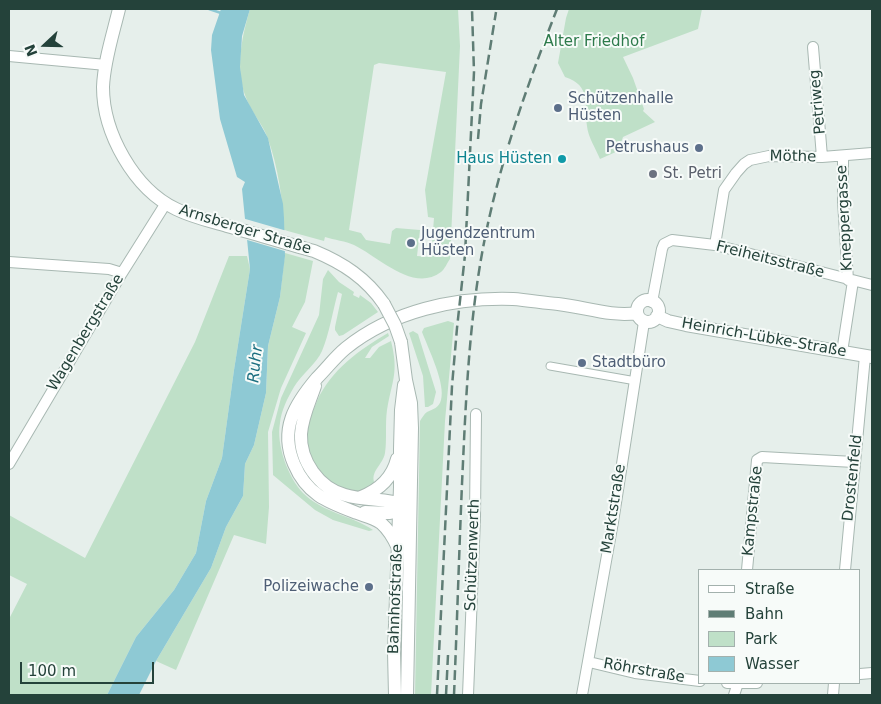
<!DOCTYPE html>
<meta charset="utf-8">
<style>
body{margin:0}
#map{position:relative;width:881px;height:704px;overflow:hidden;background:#e6efeb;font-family:"DejaVu Sans",sans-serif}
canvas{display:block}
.frame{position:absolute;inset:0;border:10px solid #24423a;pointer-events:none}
.legend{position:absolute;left:698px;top:569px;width:162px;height:115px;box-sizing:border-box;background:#f7fbf9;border:1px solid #a3b1ad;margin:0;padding:6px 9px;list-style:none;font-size:15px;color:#24423a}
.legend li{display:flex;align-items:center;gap:10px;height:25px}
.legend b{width:25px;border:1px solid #a3b1ad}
.north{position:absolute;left:20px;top:20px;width:50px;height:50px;-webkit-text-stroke:4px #f7fbf9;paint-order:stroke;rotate:249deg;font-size:14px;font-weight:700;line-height:20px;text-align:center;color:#24423a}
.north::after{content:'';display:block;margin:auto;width:18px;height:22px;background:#24423a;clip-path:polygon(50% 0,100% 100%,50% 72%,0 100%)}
.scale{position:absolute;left:20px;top:662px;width:134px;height:22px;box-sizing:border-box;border:2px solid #24423a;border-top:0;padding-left:6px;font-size:15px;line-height:18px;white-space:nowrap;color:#24423a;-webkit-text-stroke:4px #f7fbf9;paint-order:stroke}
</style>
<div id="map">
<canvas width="881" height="704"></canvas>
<div class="frame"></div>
<ul class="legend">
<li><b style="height:6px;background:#fff"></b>Straße</li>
<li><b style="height:6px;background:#5f7d75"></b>Bahn</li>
<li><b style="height:14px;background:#bfe0c8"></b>Park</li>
<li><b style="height:14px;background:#8ec9d4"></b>Wasser</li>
</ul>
<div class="north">N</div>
<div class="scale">100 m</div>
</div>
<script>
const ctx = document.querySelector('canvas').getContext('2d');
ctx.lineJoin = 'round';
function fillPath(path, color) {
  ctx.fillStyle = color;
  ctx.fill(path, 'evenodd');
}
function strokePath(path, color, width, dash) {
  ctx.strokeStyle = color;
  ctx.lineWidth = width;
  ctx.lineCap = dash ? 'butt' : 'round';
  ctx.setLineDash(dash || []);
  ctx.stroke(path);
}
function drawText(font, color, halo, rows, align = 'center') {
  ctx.font = font + ' "DejaVu Sans",sans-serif';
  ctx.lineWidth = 4;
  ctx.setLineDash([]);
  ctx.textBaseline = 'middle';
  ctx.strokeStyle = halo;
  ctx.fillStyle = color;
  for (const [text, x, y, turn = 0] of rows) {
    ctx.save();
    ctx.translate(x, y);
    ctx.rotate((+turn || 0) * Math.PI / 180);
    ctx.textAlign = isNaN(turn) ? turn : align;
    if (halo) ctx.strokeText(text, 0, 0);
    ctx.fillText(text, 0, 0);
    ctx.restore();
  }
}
fillPath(new Path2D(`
 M250,9H458L460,46L450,259C447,263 445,269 441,272C413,293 379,257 354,245C346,241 334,240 325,237L324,241L284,230C283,200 278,167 268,139C263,124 250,111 245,95C235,68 242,36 250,9ZM379,63L446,72L425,190L428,217L434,218L431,257L417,256L420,230L396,228L392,231L390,244L366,240L361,233L349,230L374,65Z
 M569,9H702L698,29L623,57L633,78L644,109L643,111L655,122L623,137L618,151L600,159C596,149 588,137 587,126C584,104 592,86 565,77L558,63L566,18Z
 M285,253L313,261L305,302L292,327L306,333L281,388L268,432L269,507L266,544L234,535L176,670L156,661L211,568L226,527L243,496L245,464L254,445L266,393L268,346L280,297Z
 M229,256H247L250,269L234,370L222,458L206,501L196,553L174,590L136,637L107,695H9V619L27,584L9,575V515L85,558L195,342Z
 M328,270L339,282L354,292L353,295L359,298L360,295L371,303L378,312L343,335L339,336L335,330V327L342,294L338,292C333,310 329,335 322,351C317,363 301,375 294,387C288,397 281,411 280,423C276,445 288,477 303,493C323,513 351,515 373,530L369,531L333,520L315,510L273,475L272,432L281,398L319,315L323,279Z
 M448,321L454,323L445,421L431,695H415L420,421C422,418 424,414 427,412C433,409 439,408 441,400C446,384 428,348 422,332L424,328Z
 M413,331L418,334L436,392L433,404L428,407H425L423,376L409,333Z
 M388,333L389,336L372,347L365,358H370L379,347L391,341C399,373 392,380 387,410C385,424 387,439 385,453C383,465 369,472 375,484C370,486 363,491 357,491C352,492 347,489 343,488C321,479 305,458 306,434C307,424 313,411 317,401C331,370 359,350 388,333Z`), '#bfe0c8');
fillPath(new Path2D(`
 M221,9H250L242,36L240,67L244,95L268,138L283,204L284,218L285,256L280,297L268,346L266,393L254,445L245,464L243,496L226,527L211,568L156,661L139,695H107L136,637L174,590L196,553L206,501L222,458L234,370L250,269L242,189L245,182L237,177L220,119L211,50L212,35Z`), '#8ec9d4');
fillPath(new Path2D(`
 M242,218L287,231L288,252L244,239Z`), '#e6efeb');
strokePath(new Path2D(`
 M209,9L224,14`), '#8ec9d4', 2.5);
const pedestrian = new Path2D(`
 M550,366L636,381`);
const minor = new Path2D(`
 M813,47L822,157
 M9,56L106,65
 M843,156V201L848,280
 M715,245L724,190L736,173L744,164L750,160L769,156L822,157L872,153
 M9,262L109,269L122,273
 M652,302L662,249L664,244L672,240L715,245L872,285
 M842,352L853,281
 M9,464L122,273L166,203
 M747,570L757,460L762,457L854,462
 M845,570L865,356
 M589,662L635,673L700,681
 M860,674L872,673
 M727,683H757
 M468,695L475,518L476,414
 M582,695L613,522L644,322
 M734,695L738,683
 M833,695L834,683`);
const tertiary = new Path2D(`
 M119,9C113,34 104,61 103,87C103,133 134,189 176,209C192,217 210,221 227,226C256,234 285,243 314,251C343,263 366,278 384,304
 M637 311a11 11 0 1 1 22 0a11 11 0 1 1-22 0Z
 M657,316L668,321L686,325L872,357
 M401,342L406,380L411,403L412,428L407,695
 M315,386C310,401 302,417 301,434C300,461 319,488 345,495C365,501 386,498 406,505
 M361,497C379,490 392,479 397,459
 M365,512L390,513L407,509
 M398,548C394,539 389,530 381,523C374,518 365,516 357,513C328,502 307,495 294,464C279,429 295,404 317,378C327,368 335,357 346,348C392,311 455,297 513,299C528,300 544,303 558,304C585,307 611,317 637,313
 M395,695L394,652L400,487V449L401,410L404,385`);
strokePath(pedestrian, '#a8b8b2', 9);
strokePath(minor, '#a8b8b2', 12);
strokePath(tertiary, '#a8b8b2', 14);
strokePath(pedestrian, '#fff', 7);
strokePath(minor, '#fff', 10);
strokePath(tertiary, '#fff', 12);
strokePath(new Path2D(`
 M478,139L481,104L496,12
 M437,695L452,386L457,328L465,255L474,72L472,9
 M446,695L448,655
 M454,695C457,625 459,554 462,484C466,398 469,312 487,228C503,152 529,81 557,9`), '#5f7d75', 2.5, [10, 5]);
const tertiaryBridge = new Path2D(`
 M384,304L395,325L401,342`);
strokePath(tertiaryBridge, '#a8b8b2', 14, []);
strokePath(tertiaryBridge, '#fff', 12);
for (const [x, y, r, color] of [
 [558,108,5,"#5c6f8a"],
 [699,148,5,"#5c6f8a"],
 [562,159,5,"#0f9aa8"],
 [653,174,5,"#6b7280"],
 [411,243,5,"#5c6f8a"],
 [582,363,5,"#5c6f8a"],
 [369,587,5,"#5c6f8a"]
]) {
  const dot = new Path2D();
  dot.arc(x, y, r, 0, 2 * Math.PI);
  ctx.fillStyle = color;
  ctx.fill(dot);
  strokePath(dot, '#f7fbf9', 2);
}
drawText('15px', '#2d7a4b', '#f7fbf9', [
 ["Alter Friedhof",594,42]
]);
drawText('15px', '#4e5e75', '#f7fbf9', [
 ["Schützenhalle",568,99],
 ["Hüsten",568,116],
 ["Petrushaus",689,148,"right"],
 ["Jugendzentrum",421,234],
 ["Hüsten",421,251],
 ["Stadtbüro",592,363],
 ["Polizeiwache",359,587,"right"]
], 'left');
drawText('15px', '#24423a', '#f7fbf9', [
 ["Petriweg",818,102,-95],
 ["Möthe",793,157,1],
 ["Kneppergasse",845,218,-93],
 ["Arnsberger Straße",245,230,17],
 ["Freiheitsstraße",770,260,14],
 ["Wagenbergstraße",86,333,-59],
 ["Heinrich-Lübke-Straße",764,338,10],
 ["Drostenfeld",853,478,-84],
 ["Marktstraße",614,509,-81],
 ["Kampstraße",753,511,-84],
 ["Schützenwerth",473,555,-88],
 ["Bahnhofstraße",396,599,-88],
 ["Röhrstraße",644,671,10]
]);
drawText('15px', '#0d838f', '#f7fbf9', [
 ["Haus Hüsten",552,159]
], 'right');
drawText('15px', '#5b616d', '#f7fbf9', [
 ["St. Petri",663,174]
], 'left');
drawText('italic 16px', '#1c6f80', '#f7fbf9', [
 ["Ruhr",256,364,-84]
]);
</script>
